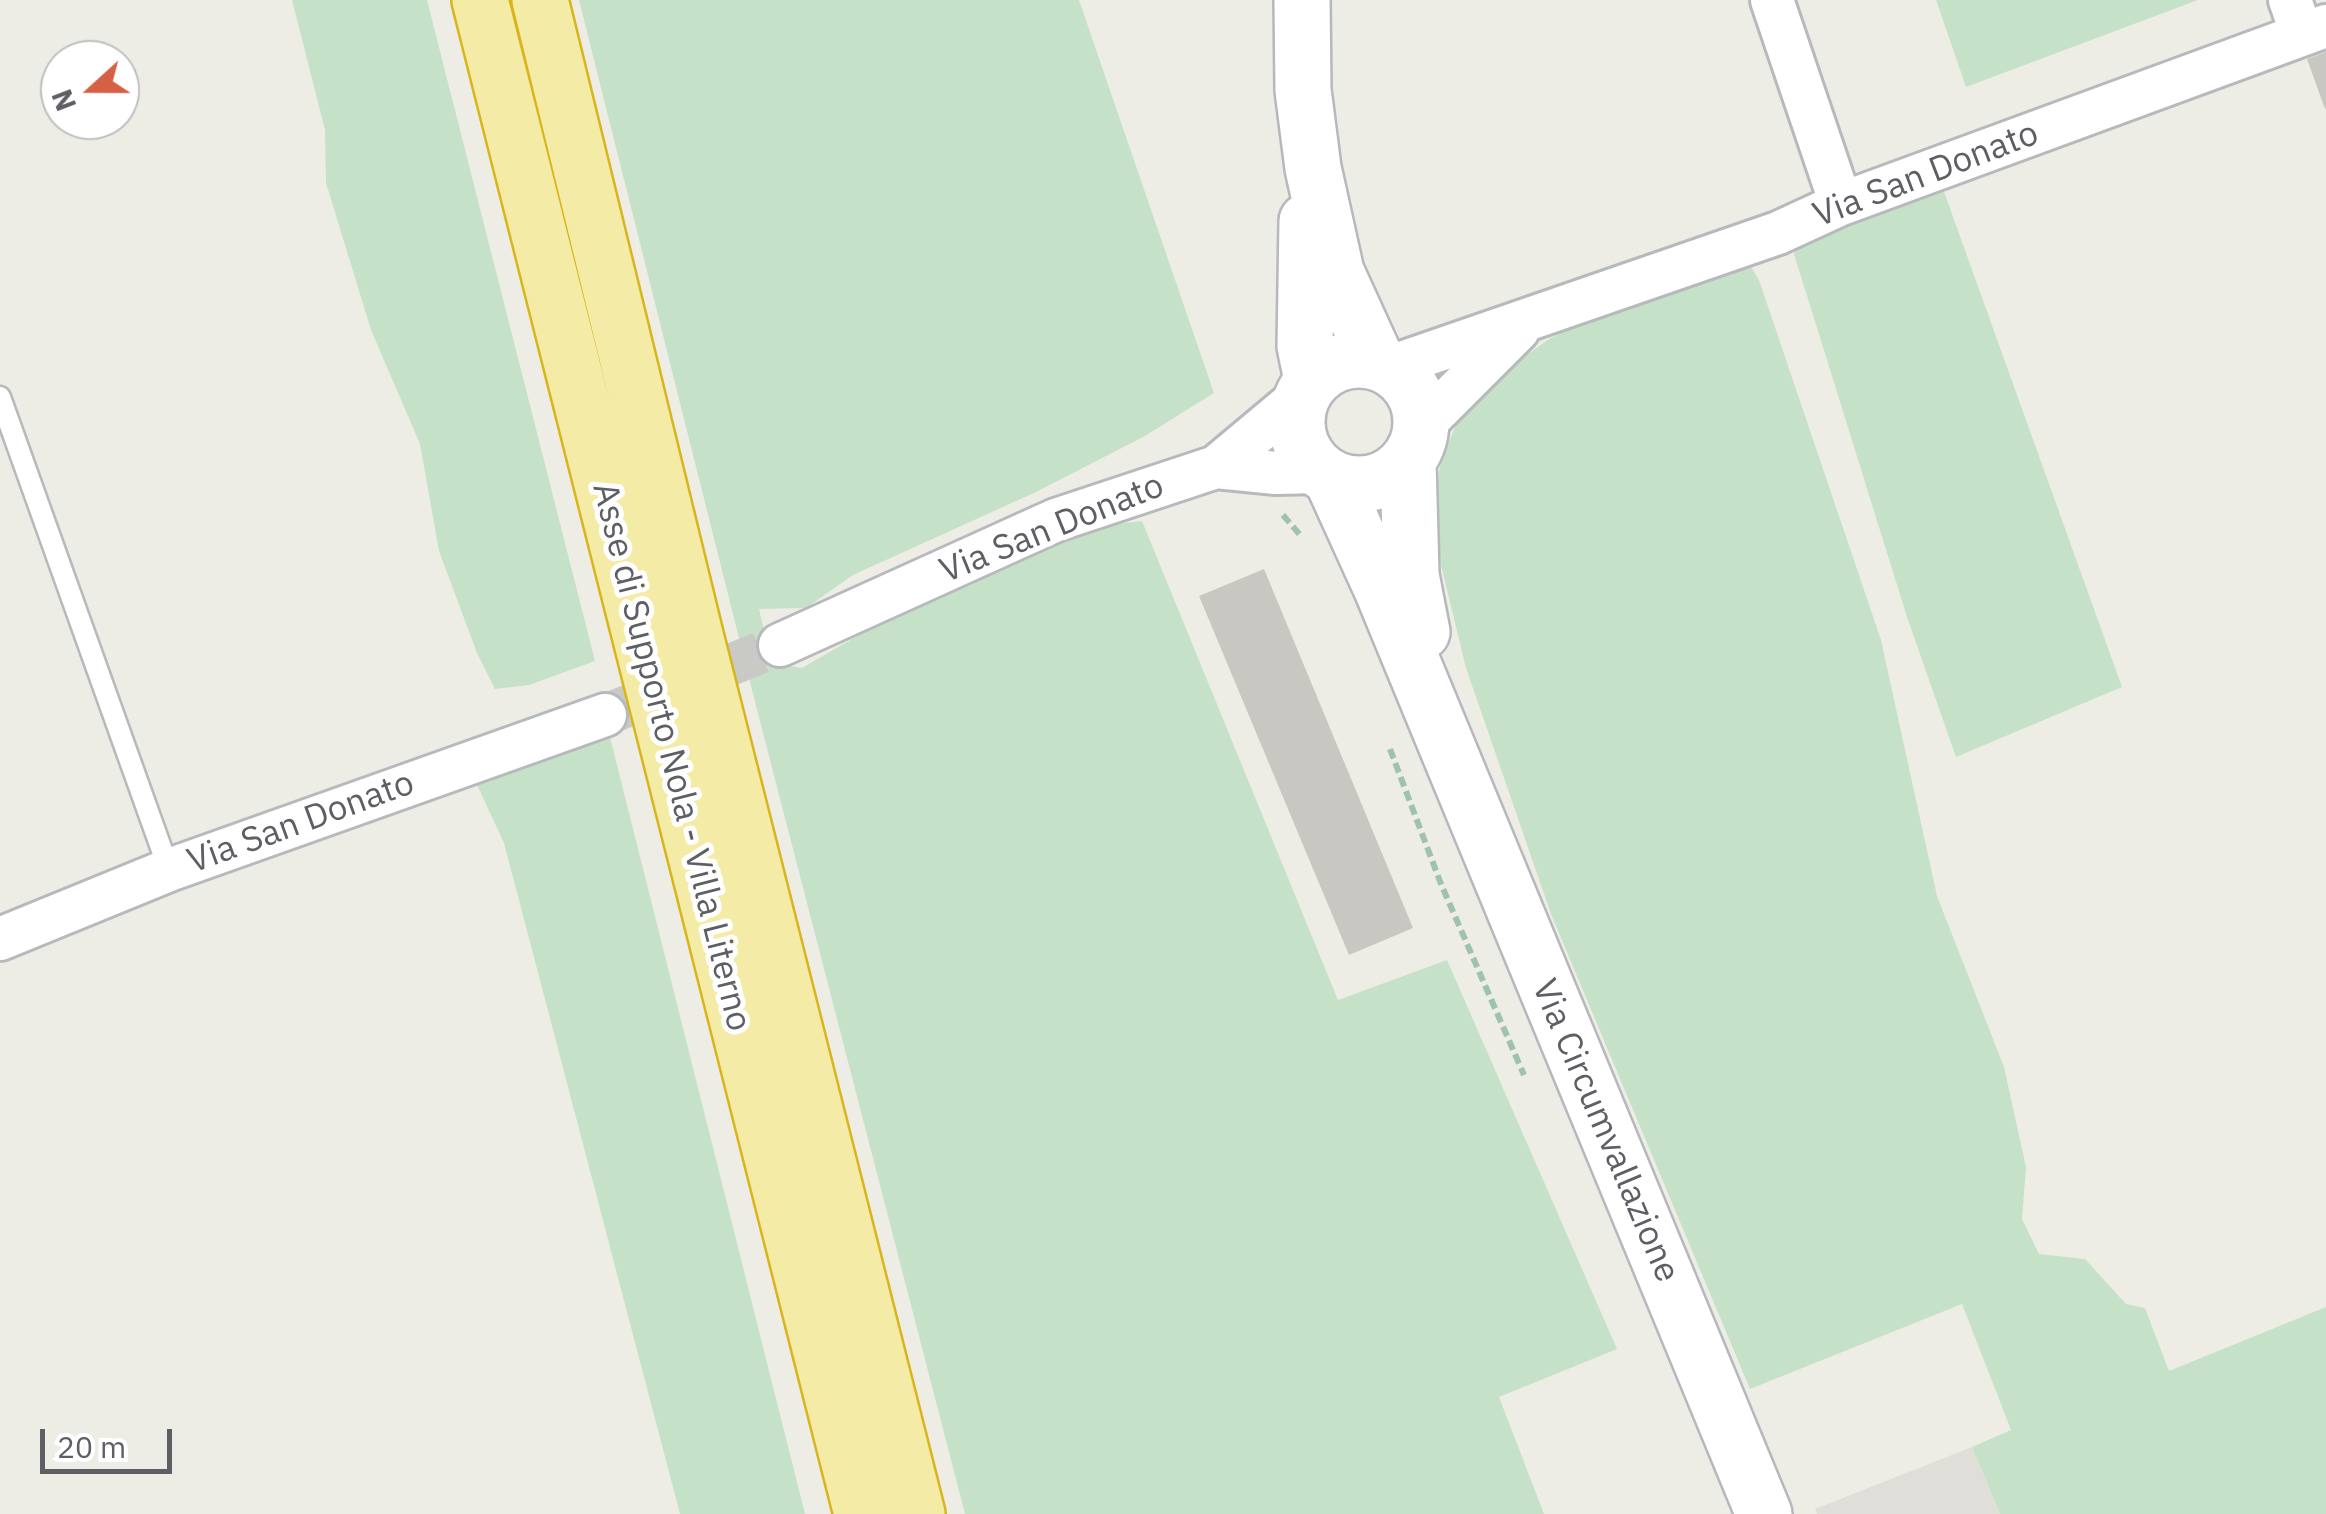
<!DOCTYPE html>
<style>
body{margin:0}
#map{position:relative;width:2326px;height:1514px;overflow:hidden;background:#edede5;font-family:"IBM Plex Sans",sans-serif}
canvas{display:block}
.north{position:absolute;left:40px;top:40px;width:100px;height:100px;box-sizing:border-box;background:#fff;border:2px solid #bebfc1;border-radius:50%;rotate:249deg;font-size:28px;font-weight:700;line-height:40px;text-align:center;color:#5d5f64}
.north::after{content:'';display:block;margin:auto;width:35px;height:45px;background:#d56043;clip-path:polygon(50% 0,100% 100%,50% 72%,0 100%)}
.scale{position:absolute;left:40px;top:1429px;width:132px;height:45px;box-sizing:border-box;border:5px solid #5d5f64;border-top:0;padding-left:12px;font-size:30px;line-height:35px;white-space:nowrap;color:#5d5f64;-webkit-text-stroke:8px #fff;paint-order:stroke}
</style>
<div id="map">
<canvas width="2326" height="1514"></canvas>
<div class="north">N</div>
<div class="scale">20 m</div>
</div>
<script>
const ctx = document.querySelector('canvas').getContext('2d');
ctx.lineJoin = 'round';
function fillPath(path, color) {
  ctx.fillStyle = color;
  ctx.fill(path, 'evenodd');
}
function strokePath(path, color, width, dash) {
  ctx.strokeStyle = color;
  ctx.lineWidth = width;
  ctx.lineCap = dash ? 'butt' : 'round';
  ctx.setLineDash(dash || []);
  ctx.stroke(path);
}
function drawText(font, color, halo, rows, align = 'center') {
  ctx.font = font + ' "IBM Plex Sans",sans-serif';
  ctx.lineWidth = 10;
  ctx.setLineDash([]);
  ctx.textBaseline = 'middle';
  ctx.strokeStyle = halo;
  ctx.fillStyle = color;
  for (const [text, x, y, turn = 0] of rows) {
    ctx.save();
    ctx.translate(x, y);
    ctx.rotate((+turn || 0) * Math.PI / 180);
    ctx.textAlign = isNaN(turn) ? turn : align;
    if (halo) ctx.strokeText(text, 0, 0);
    ctx.fillText(text, 0, 0);
    ctx.restore();
  }
}
fillPath(new Path2D(`
 M1972,1447L2000,1514H1817L1815,1509Z`), '#dfded9');
fillPath(new Path2D(`
 M292,0H427L595,661L529,685L495,689L477,653L439,551L420,444L371,330L326,183L325,130Z
 M579,0H1079L1214,393L1145,436L1036,492L853,575L806,608L759,609L771,663L802,668L859,635L1031,554L1101,526L1142,521L1338,1000L1447,960L1617,1349L1499,1397L1544,1514H965L755,702Z
 M1936,0H2198L1966,87Z
 M1943,189L2122,687L1956,757L1907,617L1794,254L1797,241Z
 M1749,264L1759,280L1881,640L1937,896L2004,1067L2026,1167L2022,1219L2039,1254L2085,1259L2126,1304L2145,1308L2169,1371L2326,1307V1514H2000L1972,1447L2011,1430L1962,1304L1750,1389L1551,914L1466,668L1441,565L1433,509L1441,460L1459,418L1493,379L1549,339L1591,318Z
 M608,729L805,1514H680L504,843L472,774Z`), '#c5e2c8');
fillPath(new Path2D(`
 M2326,52V109H2325L2307,59Z
 M1264,569L1413,928L1349,955L1199,596Z`), '#c9c7c2');
strokePath(new Path2D(`
 M605,715L780,645`), '#c9cac5', 42, [42, 21]);
const service = new Path2D(`
 M0,397L169,870`);
const minor = new Path2D(`
 M1772,0L1841,204
 M2290,0L2302,34
 M1390,367L1778,233L1841,204L2326,26
 M1421,427L1518,330
 M1216,467L1276,473L1321,472
 M780,645L1056,520L1216,467L1302,395
 M0,939L169,870L605,715`);
const secondary = new Path2D(`
 M1302,0L1303,90L1313,168L1336,272L1377,362
 M1307,221L1305,346L1312,380
 M1297 422a62 62 0 1 1 124 0a62 62 0 1 1-124 0Z
 M1408,461L1411,575L1422,632
 M1332,479L1382,589L1764,1514`);
const trunk = new Path2D(`
 M480,0L862,1514
 M540,0L694,631L917,1514`);
strokePath(service, '#b7b9bd', 25);
strokePath(minor, '#b7b9bd', 48);
strokePath(secondary, '#b6b8bd', 60);
strokePath(trunk, '#d9b41a', 60);
strokePath(new Path2D(`
 M1283,515L1301,536
 M1390,749L1441,884L1524,1075`), '#9ec2ad', 6, [10, 5]);
strokePath(service, '#fff', 20);
strokePath(minor, '#fff', 42);
strokePath(secondary, '#fff', 55);
strokePath(trunk, '#f4eca6', 55);
drawText('35px', '#5d5f64', '#fff', [
 ["Via San Donato",1926,175,-21],
 ["Via San Donato",1052,529,-22],
 ["Asse di Supporto Nola - Villa Literno",671,757,76],
 ["Via San Donato",301,823,-20],
 ["Via Circumvallazione",1605,1131,67]
]);
</script>
